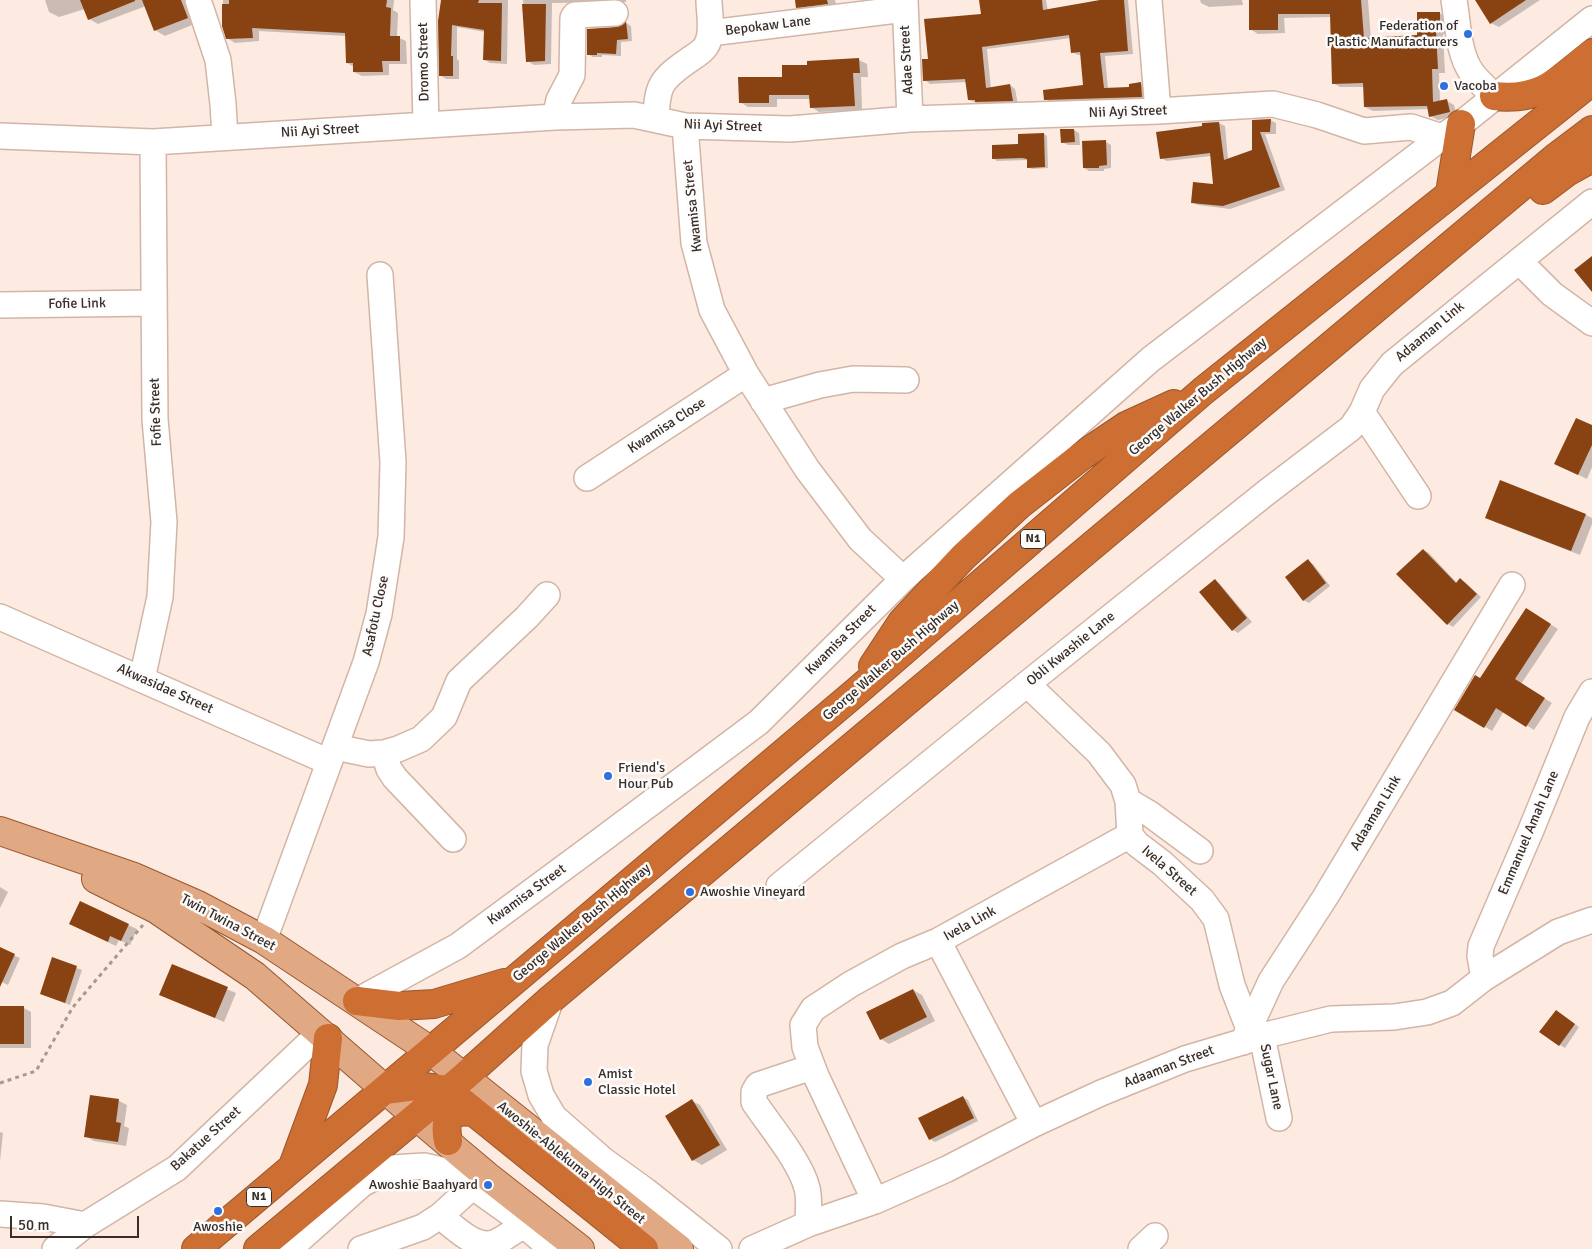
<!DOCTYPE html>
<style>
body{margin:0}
#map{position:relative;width:1592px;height:1249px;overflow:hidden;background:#fdebe1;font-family:Signika,sans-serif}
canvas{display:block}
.scale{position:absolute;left:10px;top:1216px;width:129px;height:22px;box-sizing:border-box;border:2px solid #392d27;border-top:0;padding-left:6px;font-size:15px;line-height:18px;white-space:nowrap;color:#392d27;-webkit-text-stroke:4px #fcfcfc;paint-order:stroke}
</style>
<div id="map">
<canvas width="1592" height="1249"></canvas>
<div class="scale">50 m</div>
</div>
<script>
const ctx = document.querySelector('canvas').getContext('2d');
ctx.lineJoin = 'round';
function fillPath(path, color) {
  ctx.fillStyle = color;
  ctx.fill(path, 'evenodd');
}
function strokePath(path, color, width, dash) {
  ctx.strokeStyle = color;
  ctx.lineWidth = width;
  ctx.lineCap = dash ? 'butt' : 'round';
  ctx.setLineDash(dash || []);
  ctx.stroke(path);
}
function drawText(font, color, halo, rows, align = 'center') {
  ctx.font = font + ' Signika,sans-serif';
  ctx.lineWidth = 5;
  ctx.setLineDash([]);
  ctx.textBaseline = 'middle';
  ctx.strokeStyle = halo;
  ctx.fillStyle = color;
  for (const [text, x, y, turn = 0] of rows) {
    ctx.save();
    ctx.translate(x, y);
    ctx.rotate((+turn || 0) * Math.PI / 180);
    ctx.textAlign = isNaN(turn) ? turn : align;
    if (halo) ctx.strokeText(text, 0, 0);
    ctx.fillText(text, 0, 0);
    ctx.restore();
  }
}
fillPath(new Path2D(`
 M45,0H188L197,23L165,36L155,30L146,6L98,24L89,19L85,9L59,17L49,12Z
 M223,0H394L393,10L398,13L397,37L406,41L407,64H389V75L362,76L354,72V67L347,63L346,36L259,31V41L235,43L227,38L223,26Z
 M443,0H508L507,64L490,63L485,60V32L457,27V59L459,61V79H446L440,75Z
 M523,0H626V2L552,3L551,64L534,65L528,61Z
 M796,0H835L836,5L801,9L797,7Z
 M980,0H1046L1048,11L1101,0H1128L1133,54L1105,56L1108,89L1131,88L1141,84L1147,87L1148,100L1051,103L1046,99L1084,86L1081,55H1078L1072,52L1071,38L987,49L991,89L1010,85L1015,89L1018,104L982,105L969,100L967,82L930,84L925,80L930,60L982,15Z
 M1200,0H1242L1243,5L1209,7L1201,3Z
 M1250,0H1368L1371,39L1418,36L1439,13L1447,17V34H1443L1445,73H1439L1440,102L1447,101L1454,105L1457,116L1438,120L1430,116L1429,109L1373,111L1365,107V87H1340L1333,83L1332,17L1284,18L1285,33L1258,34L1250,29Z
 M1476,0H1540L1499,27L1491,23Z
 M626,23L631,26L632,41L621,42V56L602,55V57H593L588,54Z
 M859,60L867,64L868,77H861L862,110L819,112L811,107V99H777V107H748L740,102L784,78Z
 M1270,120L1276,123V134H1265L1285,190L1230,209L1198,205L1192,202L1215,185L1211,156L1167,161L1161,158L1203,127L1219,123L1225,126L1228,159L1253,151V121Z
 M1074,130L1079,133L1080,145H1068L1062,142Z
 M1044,134L1047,136L1048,168L1032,169L1028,167V160L997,161L994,159Z
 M1106,142L1111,145V168L1104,169V171H1089L1084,168Z
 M1592,427V467L1587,479L1564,468Z
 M1586,515L1592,518V524L1580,555L1495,522L1487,517Z
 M1423,550L1429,553L1457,583L1461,580L1466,583L1481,597L1453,627L1448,624Z
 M1308,561L1313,564L1330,586L1309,603L1303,600Z
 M1215,581L1220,584L1252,622L1238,633L1233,630Z
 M1534,614L1558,629L1521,684L1552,703L1534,730L1504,711L1492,731L1456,709Z
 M0,887L8,892L0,908Z
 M70,924L128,925L137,929L130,945L119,940L116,946Z
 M0,949L20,958L8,985L0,981Z
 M53,959L82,970L70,1005L41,994Z
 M172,966L236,993L224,1022L161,995Z
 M913,990L922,995L935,1021L889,1044L881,1039Z
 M0,1008H24L31,1012V1048H0Z
 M1561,1014L1579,1027L1565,1048L1560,1045Z
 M91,1097L119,1101L127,1105L124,1126L129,1128L126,1146L94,1141L85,1136Z
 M963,1097L968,1100L978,1121L935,1142L930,1139Z
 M692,1101L700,1105L727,1150L702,1165L693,1160L666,1116Z
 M0,1132L3,1133L0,1161Z`), '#0003');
fillPath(new Path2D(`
 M80,0H135V1L88,20Z
 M142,0H181L188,18L154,31Z
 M229,0H387L386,7L391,8L390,36H400V61H382L383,72H353V63H346L345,33L252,28L253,38L226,39L222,26V4H229Z
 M441,0H479L478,3H502L501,61L483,60L484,30L452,25L451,56H453V76H439L438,21Z
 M795,0H827L828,4L796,8Z
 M979,0H1042L1043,10L1100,0H1124L1128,51L1100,53L1104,88L1129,87V84L1141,82L1142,97L1044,100L1043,90L1083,85L1080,52L1071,53L1069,35L982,47L986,88L1010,84L1013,101L975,102V100H968L965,79L923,81L922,59H928L924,19L981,14Z
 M1249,0H1361L1364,38L1417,35V12H1440V31H1436L1438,69H1432L1433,102L1447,99L1450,112L1429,117L1427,106L1364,107L1363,83L1332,84L1330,14H1278V30H1249Z
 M1475,0H1526L1490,24Z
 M522,4H546L545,61L526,62Z
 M626,21L628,39L617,40L616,54L597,53V55H587V29L616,27L622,25Z
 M859,58L860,73H853L855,106L810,108L809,95H769V103H739L738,77H782V65H807V61Z
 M1271,119L1270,132H1260L1280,187L1223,206L1191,203L1193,182L1213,184L1210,153L1160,159L1156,132L1202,126V123L1219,122L1224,160L1252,150V120Z
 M1060,129H1074L1075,142L1061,143Z
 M1044,133L1045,167L1027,168V159L1022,158L992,159V145L1018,144V134Z
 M1106,140L1107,165L1099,166V168H1083L1082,141Z
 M1592,256V292L1574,270Z
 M1576,418L1592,425V445L1578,475L1554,464Z
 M1500,480L1586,514L1571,551L1485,518Z
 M1423,549L1456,583L1460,578L1477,594L1447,625L1396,574Z
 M1308,559L1326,583L1303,601L1285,577Z
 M1215,579L1247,618L1232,631L1199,592Z
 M1526,608L1551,624L1515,679L1545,698L1526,727L1496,708L1484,728L1454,710L1475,675L1480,678Z
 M80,901L129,924L121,941L110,936L108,942L69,924Z
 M0,947L15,954L0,987Z
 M52,957L77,966L65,1003L40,994Z
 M172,964L228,987L215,1018L159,995Z
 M913,989L927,1017L880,1040L866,1012Z
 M0,1006H24V1044H0Z
 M1556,1010L1575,1024L1559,1046L1539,1032Z
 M90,1095L119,1099L116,1122L121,1123L118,1142L84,1137Z
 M963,1096L974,1118L929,1140L918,1118Z
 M692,1099L720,1145L692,1161L665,1116Z`), '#894211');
const minor = new Path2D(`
 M198,0L218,60L223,104L225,137
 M423,0L426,125
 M905,0L910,119
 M1149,0L1158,111
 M1454,0C1458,23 1458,54 1472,73C1478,81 1487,89 1494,96
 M710,33L905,9
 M555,117L559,100L572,75L573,18L575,15L615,13
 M656,120C657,86 660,80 689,60C695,56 702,52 706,46C714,33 709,14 709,0
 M685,126L694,243L712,310L746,374L807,469L860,539L903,579
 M0,136L153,142L555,117L634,115L685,126L790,129L910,119L1158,111L1273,104L1317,115L1364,131L1411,127L1442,137
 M1519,261L1552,294L1592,323
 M0,305L154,303
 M763,401L820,385L853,379L906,380
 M1362,412L1418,496
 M587,478L746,374
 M0,617L329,762
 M142,679L160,597L164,522L155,419L153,142
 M1027,684L1099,753L1123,785L1128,801L1130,835L1137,844L1162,863L1202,900L1216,919L1232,985L1249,1029
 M335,747L369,754L384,753L398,749L421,739L444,717L459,681L527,617L547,595
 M384,753L389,769L395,778L453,839
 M1128,801L1150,814L1200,851
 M779,886L1027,684L1267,492L1351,428L1362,412L1372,389L1392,364L1592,202
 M264,940L366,662L379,614L391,537L393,462L380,275
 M938,941L1034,1124
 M1484,978L1480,956L1481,946L1531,830L1577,717L1592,692
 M551,999L535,1045L534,1071L541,1095L554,1117L603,1160L646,1191L719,1249
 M357,1001L458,946L592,847L759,722L903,579L1151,359L1442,137L1461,124L1592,19
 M1262,1036L1279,1118
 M1243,1042L1271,981L1326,896L1512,585
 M875,1201L816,1076L805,1047L803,1025L813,1009L851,984L902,956L938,941L1130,835
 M0,1214L43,1217L85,1225
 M440,1216C454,1227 475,1249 494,1243C504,1239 514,1231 524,1225
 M808,1224C808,1212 810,1200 807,1188C800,1161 770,1126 754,1102V1092L758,1085L812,1067
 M55,1249L85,1225L177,1168L321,1032
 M289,1249L362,1184L393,1168L424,1166L446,1171L465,1181L510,1213L552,1249
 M361,1249L423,1227L440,1216L473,1186
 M752,1249L808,1224L875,1201L947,1169L1034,1124L1101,1093L1185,1059L1262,1036L1331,1019L1394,1017L1427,1012L1452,1003L1484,978L1558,932L1592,920
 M1141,1249L1155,1236`);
const major = new Path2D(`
 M0,831L134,877L198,905L264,940L431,1051L679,1249
 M96,879L156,909L255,976L417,1117L487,1176L580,1249`);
const highway = new Path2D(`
 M1494,96C1541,101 1558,81 1592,53
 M1543,190L1567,172L1592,158
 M1450,193L1461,124
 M873,666L902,622L963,557L1019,505L1083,455L1126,426L1174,404
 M357,1001L399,1006L434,1004L504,983
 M385,1090L416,1086L447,1090L644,1249
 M448,1141C443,1118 450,1109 474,1112
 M293,1166L323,1085L328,1038
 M196,1249L856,692L1203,391L1592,81
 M258,1249L464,1077L551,999L1555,158L1592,130`);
strokePath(minor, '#d2b5a5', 28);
strokePath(major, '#99572e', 30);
strokePath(highway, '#99572e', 30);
strokePath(new Path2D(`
 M0,1083L36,1071L73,1007L143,925`), '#a89890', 3, [4, 4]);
strokePath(minor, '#fff', 25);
strokePath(major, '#e1a884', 28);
strokePath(highway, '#cd6e32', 28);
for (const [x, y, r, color] of [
 [1468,34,5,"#2e71de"],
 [1444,86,5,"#2e71de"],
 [608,776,5,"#2e71de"],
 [690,892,5,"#2e71de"],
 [588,1082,5,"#2e71de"],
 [488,1185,5,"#2e71de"],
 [218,1211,5,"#2e71de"]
]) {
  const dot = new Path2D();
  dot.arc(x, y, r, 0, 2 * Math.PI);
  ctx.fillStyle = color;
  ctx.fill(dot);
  strokePath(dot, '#fcfcfc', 2);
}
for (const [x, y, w] of [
 [1033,539,25],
 [259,1197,25]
]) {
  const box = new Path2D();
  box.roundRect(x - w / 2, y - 9.5, w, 19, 4);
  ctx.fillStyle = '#fcfcfc';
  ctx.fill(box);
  strokePath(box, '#392d27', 1);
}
drawText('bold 12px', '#392d27', null, [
 ["N1",1033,539],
 ["N1",259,1197]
]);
drawText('14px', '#392d27', '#fcfcfc', [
 ["Bepokaw Lane",768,26,-7],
 ["Adae Street",907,60,-93],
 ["Dromo Street",424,62,-91],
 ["Nii Ayi Street",1128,112,-2],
 ["Nii Ayi Street",723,126,2],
 ["Nii Ayi Street",320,131,-3],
 ["Kwamisa Street",693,206,-96],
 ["Fofie Link",77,304,-1],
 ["Adaaman Link",1430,332,-40],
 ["George Walker Bush Highway",1198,397,-40],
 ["Fofie Street",156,412,-92],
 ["Kwamisa Close",667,426,-33],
 ["Asafotu Close",376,616,-78],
 ["Kwamisa Street",841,640,-45],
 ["Obli Kwashie Lane",1071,649,-39],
 ["George Walker Bush Highway",891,661,-41],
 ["Akwasidae Street",165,689,24],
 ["Adaaman Link",1376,813,-59],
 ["Emmanuel Amah Lane",1529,833,-67],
 ["Ivela Street",1169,871,41],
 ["Kwamisa Street",527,895,-36],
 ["Twin Twina Street",228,923,28],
 ["George Walker Bush Highway",582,923,-40],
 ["Ivela Link",970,924,-29],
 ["Adaaman Street",1169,1067,-21],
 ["Sugar Lane",1271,1077,78],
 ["Bakatue Street",206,1139,-42],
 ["Awoshie-Ablekuma High Street",571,1163,39]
]);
drawText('14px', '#392d27', '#fcfcfc', [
 ["Federation of",1458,26,"right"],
 ["Plastic Manufacturers",1458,42,"right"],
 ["Vacoba",1454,86],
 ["Friend's",618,768],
 ["Hour Pub",618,784],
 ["Awoshie Vineyard",700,892],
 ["Amist",598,1074],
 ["Classic Hotel",598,1090],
 ["Awoshie Baahyard",478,1185,"right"],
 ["Awoshie",218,1227,"center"]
], 'left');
</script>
